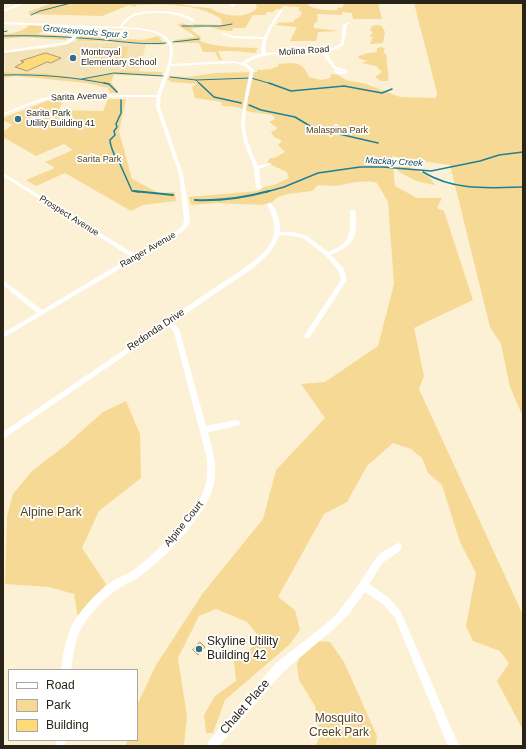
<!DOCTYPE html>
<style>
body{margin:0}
#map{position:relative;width:526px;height:749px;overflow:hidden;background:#fdf1d5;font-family:Arial,sans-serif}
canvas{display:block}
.frame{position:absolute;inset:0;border:4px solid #292417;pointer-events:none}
.legend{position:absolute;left:8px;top:669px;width:130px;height:72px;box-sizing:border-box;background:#fff;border:1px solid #a9a7a2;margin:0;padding:5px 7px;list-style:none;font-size:12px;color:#292417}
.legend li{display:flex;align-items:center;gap:8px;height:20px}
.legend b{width:20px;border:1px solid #a9a7a2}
</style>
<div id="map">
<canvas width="526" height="749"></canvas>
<div class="frame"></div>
<ul class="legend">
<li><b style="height:5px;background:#fff"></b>Road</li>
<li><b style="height:11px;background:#f6d994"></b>Park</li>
<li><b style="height:11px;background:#ffda7b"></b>Building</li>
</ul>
</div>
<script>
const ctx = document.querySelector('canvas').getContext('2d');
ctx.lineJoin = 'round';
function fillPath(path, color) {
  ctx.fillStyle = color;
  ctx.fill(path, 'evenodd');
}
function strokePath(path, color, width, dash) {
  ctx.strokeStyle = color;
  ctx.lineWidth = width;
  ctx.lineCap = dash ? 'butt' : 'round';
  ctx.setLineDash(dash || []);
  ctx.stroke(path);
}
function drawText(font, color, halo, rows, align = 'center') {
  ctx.font = font + ' Arial,sans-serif';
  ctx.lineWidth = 3.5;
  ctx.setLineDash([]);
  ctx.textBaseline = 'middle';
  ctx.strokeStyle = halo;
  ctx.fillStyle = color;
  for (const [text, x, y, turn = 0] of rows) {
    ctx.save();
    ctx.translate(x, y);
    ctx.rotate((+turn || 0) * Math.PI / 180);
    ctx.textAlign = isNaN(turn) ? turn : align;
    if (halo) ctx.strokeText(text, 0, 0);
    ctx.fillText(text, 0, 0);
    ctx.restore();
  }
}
fillPath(new Path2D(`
 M76,41L103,43L129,41L146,44L139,72L121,71L81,78L56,75L48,73L5,72L4,53L56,47Z`), '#f5e3b8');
fillPath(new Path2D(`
 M52,3H178C189,7 198,7 209,8C213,9 216,12 221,13C232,17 249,17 257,8L255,3H309L308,5C317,10 327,11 337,10V8L343,7V5L348,3H378L382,19H353L352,13L342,12V15L317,14L318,21L314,24V28L339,31L318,32L316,41H290L297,27L276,25L279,23L294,22V20C298,18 301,17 302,12L298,10L300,7L283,6L281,9H277L273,12H267L265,15H253L245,28H233L232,31L220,30L208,26L190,29L201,37L200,41C218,48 238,47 258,48L255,53L235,51H218L222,60H219L215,52H203L199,43H176L174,40L195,37L191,33L177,25L182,23L196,28L193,24L222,25L221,19C198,3 163,4 136,5L135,7L129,5L102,16L28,14L30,11Z
 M414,3H523V417L510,387L501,344L490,327L450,165L407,159L392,156L395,186L417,198H442L437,208L444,211L473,300L414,328L424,376L419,389L523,615V730L497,681L509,663L500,651L473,641L466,626L476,573L460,542L442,485L428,473L422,458L411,449L393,443L367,466L347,502L324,514L278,597L295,610L300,630L290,644L225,700L213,733H206L204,715L215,696L236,681L234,661L251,649L258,635L247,622L216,609L199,616L178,658L187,717L184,746H126L127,740H137V705L156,665L203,593L263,519L276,470L325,418L301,384L325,382L378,346L394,284L388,202L377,183C364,179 348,184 334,186C329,186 323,185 318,185L312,191L287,194L278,197L272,202L262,205L218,203L191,205L189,197L258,191L264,187L274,185L289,178L287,172L267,163L270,158H274L285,152L278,145L281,142V140L274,137L271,132L277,129L276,127L269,122L275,119L273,115L251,112L237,107L222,106L221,102L195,98L192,87L197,84L171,82L167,79L168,78L171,76L188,77L215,73L257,72V70L271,69L279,66L278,64C294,63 301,59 309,77C317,79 323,82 331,77V74L338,75L346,80L366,84L400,97L436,98L437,93Z
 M30,25L57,27L37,34L70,36L65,40L24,37L3,39V34C11,34 24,31 30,25Z
 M377,25L382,26L385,32L383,43L371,44L370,42L373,41L370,40L374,38L369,36L373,33L370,30L372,26Z
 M80,36L143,40L158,36L165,45C153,45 140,42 127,42C110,41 93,42 76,41Z
 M98,47H129L123,66L90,67Z
 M382,47L385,49L383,52L387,55C385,64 390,72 388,81H381L375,77L382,72L376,66L362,63L367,61L358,58L359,56L368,53L377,52V48Z
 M121,71L163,72L161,76L114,75L111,82L119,93H110L108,88L86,83L15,76L3,78V72H5L48,73L56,75L81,78Z
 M63,99L59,110L103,111L108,99H126L119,131L132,179L159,193L175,192L176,201L143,205L131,211L65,173L36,186L26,180L55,168L45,162L73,150L64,144L36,156L3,137V132L12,125L3,120V118L47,101Z
 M402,164H405C416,173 427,170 435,185C421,183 409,179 397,170L398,167Z
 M126,401L140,434L141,478L99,511L82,548L106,584L79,624L74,594L49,587L5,584L7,516L13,494L32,471L66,445L103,412Z
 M304,640L330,642L344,662L377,736L376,746H316L320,734L315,706L299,680L297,665Z`), '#f6d994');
strokePath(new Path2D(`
 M31,15L40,11L71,3
 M182,26H221L232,24
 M3,32L7,31
 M3,36C37,35 71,37 105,40C126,42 144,45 166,43
 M173,42L199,39
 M3,75C39,74 74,77 109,84
 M170,77L196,80L251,78L272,84
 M82,79L114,73L163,76
 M196,80L200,84`), '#1e8096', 1);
strokePath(new Path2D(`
 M104,83L109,84L117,92
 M199,83L214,97L241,103
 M269,83L291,91L344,86L382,93L392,89
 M121,100V113L116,124L117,127L114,131L115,135L110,140C110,147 115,155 117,162L120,164L132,191L140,192
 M249,105L261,110L295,117L310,126L326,131L378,143
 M423,172C454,191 488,188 523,187
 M266,192L284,187L318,173L360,167H383L431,171L480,161L499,155L523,152`), '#1e8096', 1.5);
strokePath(new Path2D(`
 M134,191L173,195
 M195,200C220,201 244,198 269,191`), '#1e8096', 2);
const building = new Path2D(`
 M46,53L61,58L51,63L47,62L27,71L15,67L24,62L21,61Z
 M200,642L205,647L198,655L193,650Z`);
fillPath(building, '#ffda7b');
strokePath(building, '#ab9d7c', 1);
fillPath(new Path2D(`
 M21,3H26L3,12V10Z
 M229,3H233L235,6L232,7Z
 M327,3H333L326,5Z
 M281,9L283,10C275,23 263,37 266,53C290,50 320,58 341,43L343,25L348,22L350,23L347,25L344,44L338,49L326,52L335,66L348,71L345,74H338L334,72L335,69L333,68L322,53C295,57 269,48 245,64H247L254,70C251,87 245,106 245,123C245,138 252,153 258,166L270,163L272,164L259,169L261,189L256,188L254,168L244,142L241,124L243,106L250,70L245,66L234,63L171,66L161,95L160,107L183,174L190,218L189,225L182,232L3,338V333L37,313L3,285V280L42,310L131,257L3,176V173L136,255L178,230L183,225L184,218L179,174L156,107L157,97H56L42,101L3,115V113L40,99L56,95H157C161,81 170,65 170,50C170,43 164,37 158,34C142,27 102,28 84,28L77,37L68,44L3,53V51L66,42L75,35L80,27L3,24V22L119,27C123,22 127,17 133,14C148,9 183,10 196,21L193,22C181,12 148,10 134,16C129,18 126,23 122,27C147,28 182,30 171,64L234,61L241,63L251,57L262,53L261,49L263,39L232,38L221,34V32L232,36L264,37L270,25ZM338,70L344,72L337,71Z
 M270,203C278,209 280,222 280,232H293L307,236L328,252C352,242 350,236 350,211L351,210H355C356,214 356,218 356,223C356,243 348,247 331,255L344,269L347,280L309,338H305L304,336L305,334L341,280L338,270L325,255L303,238L293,236L279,235C273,259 241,276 222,289C206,300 190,311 174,322L180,332L206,426L236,420L239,421L240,423L239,425L236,426L208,432C211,446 216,459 215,474C215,483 212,492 208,500C195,526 163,560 139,577C134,581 127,583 121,587C105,597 88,615 80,631C74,643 73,657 71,670H61C63,653 66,635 75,620C84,606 98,591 113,581C119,577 126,575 132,571C153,557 192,517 202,495C207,484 208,471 207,459L174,332L169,325L3,439V432L165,322L166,319H169C185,308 201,297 217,286C235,274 265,258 273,238C277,226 272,215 267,205Z
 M398,543L401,544L402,547C399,554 388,557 382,564C377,570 374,577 369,584L389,598L401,612L459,746H448L395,618L383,604L365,592L349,614L335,628L284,671L219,746H207L208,742L276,663L322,627L336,615L354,591L376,558L382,552Z
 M56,740H66L65,746H55Z`), '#fff');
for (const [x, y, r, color] of [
 [73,58,4,"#317085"],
 [18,119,4,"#317085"],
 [199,649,4,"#317085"]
]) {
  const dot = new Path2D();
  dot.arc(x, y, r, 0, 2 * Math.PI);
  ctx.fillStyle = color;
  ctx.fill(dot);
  strokePath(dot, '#fff', 1.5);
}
drawText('italic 9px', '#174b5c', '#fff', [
 ["Grousewoods Spur 3",85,32,5],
 ["Mackay Creek",394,162,3]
]);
drawText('9px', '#292417', '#fff', [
 ["Molina Road",304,51,-4],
 ["Sarita Avenue",79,97,-2],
 ["Prospect Avenue",69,216,32],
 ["Ranger Avenue",148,250,-30]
]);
drawText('9px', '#292417', '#fff', [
 ["Montroyal",81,53],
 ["Elementary School",81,63],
 ["Sarita Park",26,114],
 ["Utility Building 41",26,124]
], 'left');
drawText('9px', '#52431b', '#fff', [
 ["Malaspina Park",337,131],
 ["Sarita Park",99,160]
]);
drawText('10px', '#292417', '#fff', [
 ["Redonda Drive",156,330,-34],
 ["Alpine Court",184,524,-51]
]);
drawText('12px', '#52431b', '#fff', [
 ["Alpine Park",51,513],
 ["Mosquito",339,719],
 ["Creek Park",339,733]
]);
drawText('12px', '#292417', '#fff', [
 ["Skyline Utility",207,642],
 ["Building 42",207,656]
], 'left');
drawText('12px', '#292417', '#fff', [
 ["Chalet Place",245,707,-49]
]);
</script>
